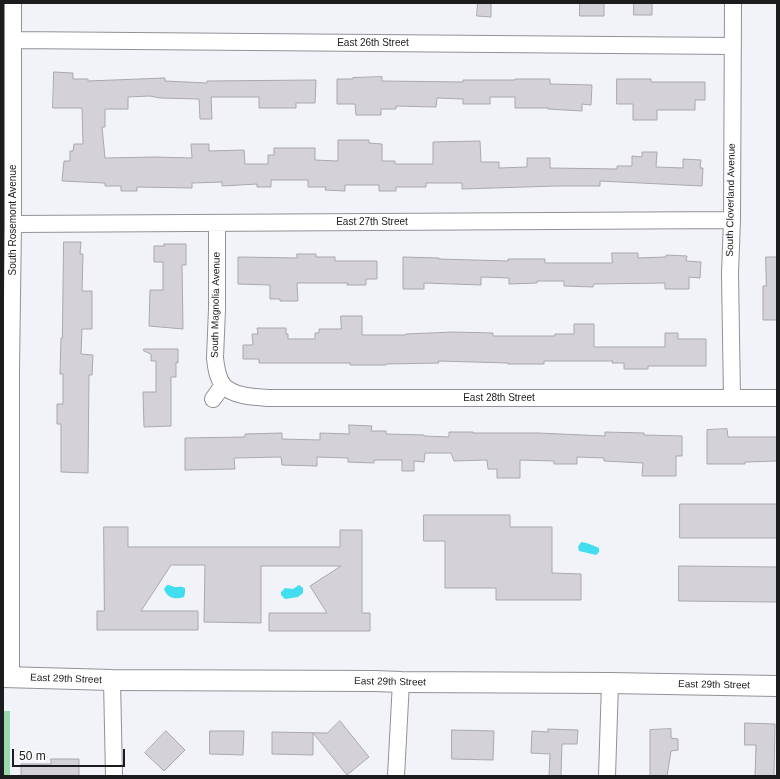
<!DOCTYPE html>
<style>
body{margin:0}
#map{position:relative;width:780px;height:779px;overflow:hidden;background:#f1f3f9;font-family:Arial,sans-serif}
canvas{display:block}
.frame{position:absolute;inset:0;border:4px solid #1c1c1e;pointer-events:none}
.scale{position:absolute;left:12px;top:749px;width:113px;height:18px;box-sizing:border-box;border:2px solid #1c1c1e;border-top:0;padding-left:5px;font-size:12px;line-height:14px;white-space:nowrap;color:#1c1c1e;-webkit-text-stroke:3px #fff;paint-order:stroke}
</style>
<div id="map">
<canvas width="780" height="779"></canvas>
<div class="frame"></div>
<div class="scale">50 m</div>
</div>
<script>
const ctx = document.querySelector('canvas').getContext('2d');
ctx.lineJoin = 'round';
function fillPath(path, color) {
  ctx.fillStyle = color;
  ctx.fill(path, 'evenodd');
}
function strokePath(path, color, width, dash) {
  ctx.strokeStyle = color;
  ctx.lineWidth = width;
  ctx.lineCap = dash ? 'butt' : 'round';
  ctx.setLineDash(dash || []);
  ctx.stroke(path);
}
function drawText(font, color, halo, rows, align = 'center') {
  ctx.font = font + ' Arial,sans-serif';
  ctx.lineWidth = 3.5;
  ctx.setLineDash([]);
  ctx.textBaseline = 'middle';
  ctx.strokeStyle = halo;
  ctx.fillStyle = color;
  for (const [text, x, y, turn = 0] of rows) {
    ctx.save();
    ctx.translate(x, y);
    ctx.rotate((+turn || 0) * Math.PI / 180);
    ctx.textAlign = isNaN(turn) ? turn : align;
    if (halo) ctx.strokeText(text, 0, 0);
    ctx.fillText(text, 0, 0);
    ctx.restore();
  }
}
fillPath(new Path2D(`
 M3,711H10V776H3Z`), '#97dbad');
fillPath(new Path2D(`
 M581,542C585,542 595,546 599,548V552L596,555L579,551L578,547Z
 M167,585C170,585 171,586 175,587C178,587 182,586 185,588V593L184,597C175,600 167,598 164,589Z
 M299,585L303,588V593L298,597L285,599L281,595V592L285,588L293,589Z`), '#42def0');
const building = new Path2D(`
 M478,3H491V17L477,16Z
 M580,3H604V16H580Z
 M634,3H652V15H634Z
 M54,72L73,73V79H88V81L165,78V81L207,83V81L316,80L315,103H296V108H259V97H211L212,119H200L199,99L160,98L150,96L128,97V109H105V127H102L105,158L155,157L192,158L191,144H209V151L244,150L245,164H268V155H274V148H315V160L338,161V140H369V143L382,144V161H395V164H433V142L480,141L481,162H499V168L527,167V158H550V168L617,169V166H632V156L642,157V152H657L656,167L683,168V159L701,160L700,168H703L702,186L600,181V186H556L462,189V183H426V187H396V191H379V185H345V191L325,190L326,187H308V180H271V187H257V184L222,186V182L192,183V188L137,187V191H121V186H105V183L62,181L64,161H70V151H73L74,144H83L82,108H53Z
 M382,77V81L463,82V80H515V79H550V84L592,85L591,105L582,104V111L548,109V108H515V97H490V104H463V99L437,98L436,107L396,106V109H381V115H356L355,104H337V79H353V78Z
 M617,79H651V82H705V100H695V110H657V120H633V104H617Z
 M64,242H81L80,254H83L82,291H92V329H82L81,354L93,355L92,375H89L88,473L61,472V424H57V404H63V374H60L61,338H62Z
 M164,244H186V265H182L183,329L149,326L150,290H163V262H154V246H164Z
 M612,253H638V258L666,257V255L687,256L686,261L701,262L700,278L689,277V289H665V283L594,284L593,287L564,286V281H537V283L509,284V278L481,277V285L424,283V289H403V257L439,258V259L508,261V259H545V263H612Z
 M297,254H316V257H335V261H377V279H366V285H347L348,283H297L298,301H280V299H270V285L238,284V257L297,258Z
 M766,257H777V320H763V286H766Z
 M341,316H362V335H406V334L453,332L493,333V336H555V334H574V324H594V347H665V333H678V339H706V366H648V369H624V363H612L613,361H544V364H508V363L438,361L439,363L386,364V365H350V363H259V359H243V345H253L252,334H258L257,328H286V334H288V339H315V333H319V329H341Z
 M144,349H178V363L176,362V377H171V426L144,427L143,392H156V361H151V354L144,351Z
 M349,425L372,426L371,431H386V434L424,435V436L449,437V432H473V433H538L605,436V432L644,433V435L682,436V456H676V476H642L643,463L604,461V458L577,457V464H554V461L520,460V478H497V469H488L487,460L454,461L451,453H425L424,462L414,461V471H402V460H374V463L348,462V458L317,457V466L282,465L281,457L234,458L235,469L185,470V438L245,437V434L282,433V439L320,440V433L349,434Z
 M727,429L728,437H777V461L745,462V464H707V430Z
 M680,504H777V538H680Z
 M424,515H510V527H552V573L581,574V600H496V588H445V541H424Z
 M104,527H128V547H340V530H362V613H370V631H269V613H327L310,586L341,566H261V623L204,622L205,565H171L141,611H198V630H97V611H104Z
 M679,566L777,567V602L679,601Z
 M340,721L369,757L347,775L313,733V755L272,754V732L327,733Z
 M745,723L775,724L774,776H755L756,745H745Z
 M548,729L578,730L577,744H562L561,776H549L550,754L531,753L532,731L548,732Z
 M671,729V738L678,739V750L671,751L667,776H650V730Z
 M452,730L494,731L493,760L452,759Z
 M166,731L185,750L164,771L145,753Z
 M210,731H244L243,755L210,754Z
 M51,759H79V776H21V764H51Z`);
fillPath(building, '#d4d2d8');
strokePath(building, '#a9a8ad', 1);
const minor = new Path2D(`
 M13,40L733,46
 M217,223V309L215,358C216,367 217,377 223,385C233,397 257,397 270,398H777
 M13,224L732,220
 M732,398L730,273L732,220L733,3
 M213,399L223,385
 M11,677V370L13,224V3
 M112,680L114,776
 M396,776L401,682
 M607,776L610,683`);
const tertiary = new Path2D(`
 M3,677L112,680L374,681L401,682L610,683L777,686`);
strokePath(minor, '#909297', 18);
strokePath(tertiary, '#909297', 22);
strokePath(minor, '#fff', 16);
strokePath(tertiary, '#fff', 20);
drawText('10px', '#1c1c1e', '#fff', [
 ["East 26th Street",373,43],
 ["South Cloverland Avenue",731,200,-89],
 ["South Rosemont Avenue",13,220,-90],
 ["East 27th Street",372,222],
 ["South Magnolia Avenue",216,305,-89],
 ["East 28th Street",499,398],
 ["East 29th Street",66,679,2],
 ["East 29th Street",390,682,1],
 ["East 29th Street",714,685,1]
]);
</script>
